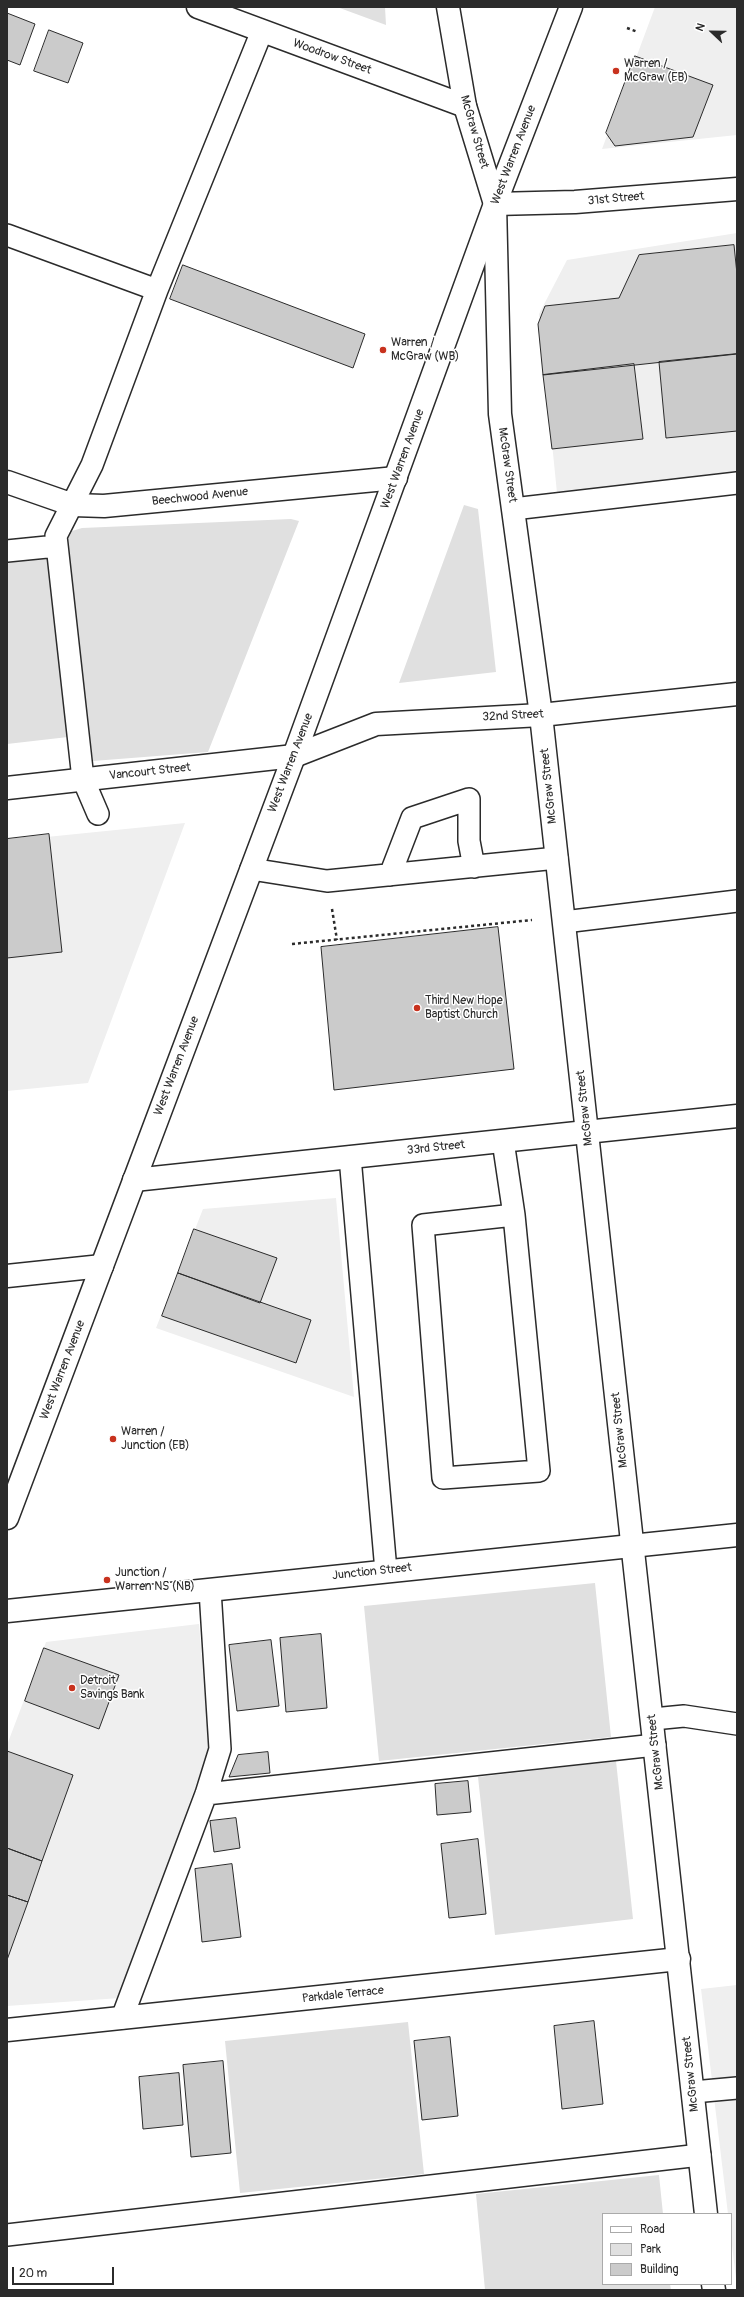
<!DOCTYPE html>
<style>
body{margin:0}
#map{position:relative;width:744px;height:2297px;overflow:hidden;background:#fff;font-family:Pangolin,sans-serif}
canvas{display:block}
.frame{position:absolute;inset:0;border:8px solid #2b2b2b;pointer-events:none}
.legend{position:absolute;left:602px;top:2213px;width:130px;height:72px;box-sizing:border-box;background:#fff;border:1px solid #aaa;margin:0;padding:5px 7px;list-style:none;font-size:12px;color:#2b2b2b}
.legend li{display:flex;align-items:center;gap:8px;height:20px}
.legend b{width:20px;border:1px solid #aaa}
.north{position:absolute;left:692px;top:12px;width:40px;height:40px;-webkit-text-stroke:3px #fff;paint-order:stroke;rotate:292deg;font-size:11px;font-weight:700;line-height:16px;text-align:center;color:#2b2b2b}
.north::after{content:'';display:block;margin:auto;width:14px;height:18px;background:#2b2b2b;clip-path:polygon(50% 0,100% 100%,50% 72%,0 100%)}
.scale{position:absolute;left:12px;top:2267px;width:102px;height:18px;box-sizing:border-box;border:2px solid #2b2b2b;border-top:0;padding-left:5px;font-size:12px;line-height:14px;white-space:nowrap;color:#2b2b2b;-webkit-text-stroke:3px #fff;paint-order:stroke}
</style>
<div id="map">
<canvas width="744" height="2297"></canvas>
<div class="frame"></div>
<ul class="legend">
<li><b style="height:5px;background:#fff"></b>Road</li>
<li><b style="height:11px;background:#e0e0e0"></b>Park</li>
<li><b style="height:11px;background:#cbcbcb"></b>Building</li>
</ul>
<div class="north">N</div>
<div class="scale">20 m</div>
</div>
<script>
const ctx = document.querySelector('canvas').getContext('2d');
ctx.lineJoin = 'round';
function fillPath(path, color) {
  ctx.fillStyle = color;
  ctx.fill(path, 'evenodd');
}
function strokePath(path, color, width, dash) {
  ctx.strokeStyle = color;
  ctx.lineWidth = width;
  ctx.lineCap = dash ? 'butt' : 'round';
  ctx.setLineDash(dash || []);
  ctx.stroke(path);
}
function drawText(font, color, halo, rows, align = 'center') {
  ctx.font = font + ' Pangolin,sans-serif';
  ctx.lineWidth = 3;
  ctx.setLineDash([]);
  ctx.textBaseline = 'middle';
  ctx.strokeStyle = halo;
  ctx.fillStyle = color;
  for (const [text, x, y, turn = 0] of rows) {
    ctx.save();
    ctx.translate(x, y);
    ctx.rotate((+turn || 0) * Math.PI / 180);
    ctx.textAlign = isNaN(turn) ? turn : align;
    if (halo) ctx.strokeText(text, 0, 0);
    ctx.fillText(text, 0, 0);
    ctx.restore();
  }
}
fillPath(new Path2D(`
 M655,7H737V135L602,149Z
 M737,233V471L557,493L539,314L567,260Z
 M185,823L88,1083L7,1091V841Z
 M336,1198L354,1397L156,1328L203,1209Z
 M199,1624L209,1748L120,1998L7,2006V1745L46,1642Z
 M737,1985V2287L731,2237V2214H728L701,1989Z`), '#efefef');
fillPath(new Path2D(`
 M337,7H385L386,25Z
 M464,505L478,509L496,672L399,683Z
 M291,519L299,521L208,752L93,761L65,552L66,544L72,531L82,528Z
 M51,556L68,737L7,744V561Z
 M595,1583L611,1737L379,1761L364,1606Z
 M616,1761L633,1919L495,1935L478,1777Z
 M408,2022L424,2174L240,2193L225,2041Z
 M659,2175L663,2214H603V2284H670L671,2290H485L476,2194Z`), '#e0e0e0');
const building = new Path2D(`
 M7,13L35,24L20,65L7,60Z
 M49,30L83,43L68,83L34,71Z
 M635,56L713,85L693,137L615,146L606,133Z
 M734,245L737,274V354L543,375L538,324L545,306L619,298L639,255Z
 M183,265L365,334L353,368L170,299Z
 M737,354V431L666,438L659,362Z
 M634,364L643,439L552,449L543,375Z
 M49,834L62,952L7,958V839Z
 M498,927L514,1069L334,1090L321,947Z
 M194,1229L277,1258L260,1303L178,1273Z
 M178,1273L311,1320L296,1363L162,1316Z
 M321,1634L327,1708L286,1712L280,1638Z
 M271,1640L279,1706L237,1711L229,1645Z
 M44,1648L119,1675L99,1729L25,1701Z
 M7,1751L73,1775L42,1861L7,1848Z
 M268,1752L270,1773L229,1777L238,1755Z
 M468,1781L471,1812L437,1815L435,1784Z
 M236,1818L240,1848L214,1852L210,1821Z
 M478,1839L486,1914L449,1918L441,1844Z
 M7,1848L42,1861L28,1902L7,1895Z
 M232,1864L241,1937L202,1942L195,1869Z
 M7,1895L28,1902L7,1960Z
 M594,2021L603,2104L562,2109L554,2026Z
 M450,2037L458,2116L422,2120L414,2041Z
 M223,2061L231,2153L191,2157L183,2065Z
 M179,2073L183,2125L143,2129L139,2077Z`);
fillPath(building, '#cbcbcb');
strokePath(building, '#2b2b2b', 1);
const service = new Path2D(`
 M7,235L157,290
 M513,509L737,483
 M7,551L57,546
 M98,814L83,779L56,536L92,465L157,290L262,31
 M251,869L327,881L557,858
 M390,875L412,818L469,799V841L474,867
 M564,922L737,901
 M503,1141L514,1215L539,1471L443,1478L423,1225L514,1215
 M350,1157L386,1571
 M653,1719L684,1716L737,1724
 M206,1794L655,1745
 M122,2018L206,1794L220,1749L210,1590
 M693,2092L737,2088
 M7,2235L700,2155`);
const minor = new Path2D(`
 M198,7L465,106
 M495,204L575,202L737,189
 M7,482L73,505L104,506L396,478
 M7,788L294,756L376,724L541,715L737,694
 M134,1180L737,1116
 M7,1276L102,1266
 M7,1611L737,1535
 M7,2030L679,1959`);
const tertiary = new Path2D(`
 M448,7L465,106L495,204L500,414L541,715L706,2214
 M713,2284L714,2290`);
const primary = new Path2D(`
 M7,1518L294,756L495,204L571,7`);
strokePath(service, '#2b2b2b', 24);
strokePath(minor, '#2b2b2b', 25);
strokePath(tertiary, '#2b2b2b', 25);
strokePath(primary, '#2b2b2b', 25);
strokePath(new Path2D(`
 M627,28L638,32
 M332,909L337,940
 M292,944L532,920`), '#2b2b2b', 2.5, [3, 3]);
strokePath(service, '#fff', 21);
strokePath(minor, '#fff', 22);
strokePath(tertiary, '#fff', 22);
strokePath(primary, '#fff', 22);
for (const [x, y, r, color] of [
 [616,71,4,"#c8321e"],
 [383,350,4,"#c8321e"],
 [417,1008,4,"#c8321e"],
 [113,1439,4,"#c8321e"],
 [107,1580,4,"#c8321e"],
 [72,1688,4,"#c8321e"]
]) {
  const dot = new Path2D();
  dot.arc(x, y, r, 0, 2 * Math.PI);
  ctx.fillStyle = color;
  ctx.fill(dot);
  strokePath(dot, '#fff', 1.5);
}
drawText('12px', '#2b2b2b', '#fff', [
 ["Woodrow Street",332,57,20],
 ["McGraw Street",474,132,74],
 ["West Warren Avenue",514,155,-69],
 ["31st Street",616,199,-5],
 ["West Warren Avenue",403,459,-70],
 ["McGraw Street",507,465,82],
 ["Beechwood Avenue",200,497,-6],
 ["32nd Street",513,716,-3],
 ["West Warren Avenue",291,763,-69],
 ["Vancourt Street",150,772,-6],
 ["McGraw Street",549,786,-96],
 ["West Warren Avenue",177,1066,-69],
 ["McGraw Street",585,1108,-96],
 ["33rd Street",436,1148,-6],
 ["West Warren Avenue",63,1370,-69],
 ["McGraw Street",620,1430,-96],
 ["Junction Street",372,1572,-6],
 ["McGraw Street",656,1752,-96],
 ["Parkdale Terrace",343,1995,-6],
 ["McGraw Street",691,2074,-96]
]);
drawText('12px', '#2b2b2b', '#fff', [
 ["Warren /",624,64],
 ["McGraw (EB)",624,78],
 ["Warren /",391,343],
 ["McGraw (WB)",391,357],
 ["Third New Hope",425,1001],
 ["Baptist Church",425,1015],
 ["Warren /",121,1432],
 ["Junction (EB)",121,1446],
 ["Junction /",115,1573],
 ["Warren NS (NB)",115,1587],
 ["Detroit",80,1681],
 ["Savings Bank",80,1695]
], 'left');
</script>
